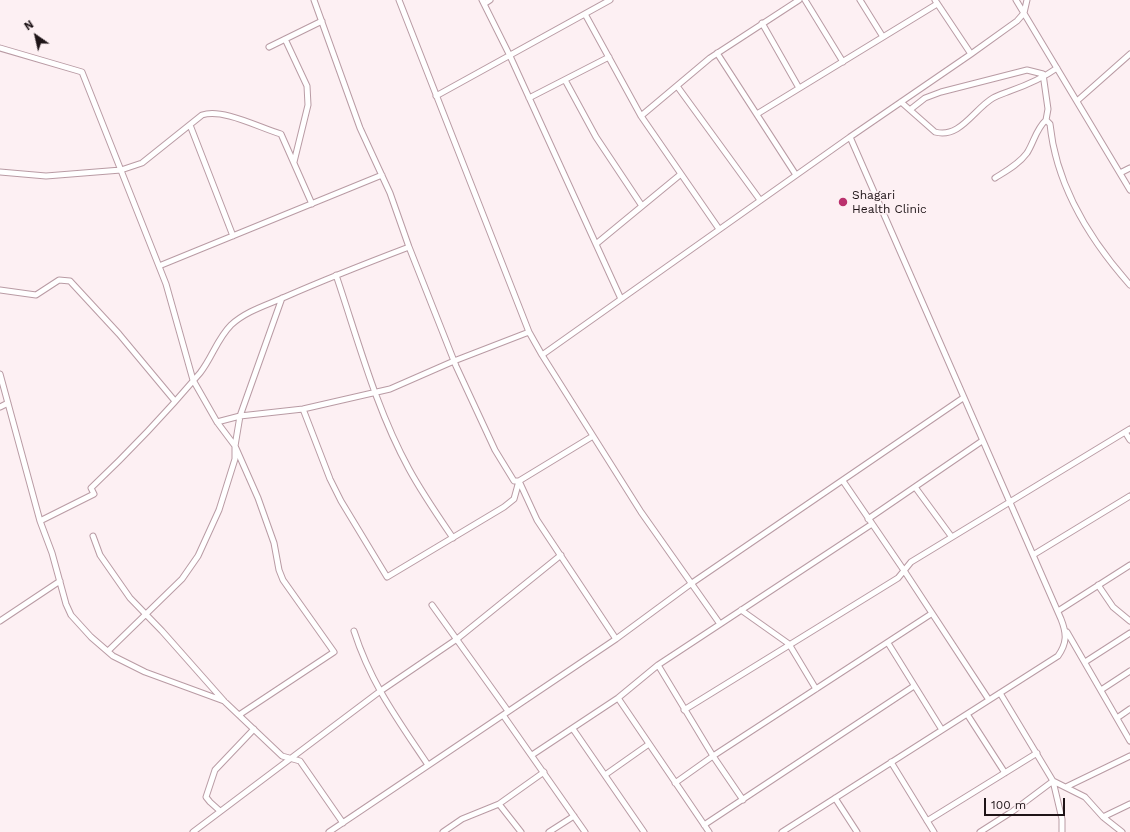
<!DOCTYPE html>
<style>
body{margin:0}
#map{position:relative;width:1130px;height:832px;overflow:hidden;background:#fdf0f3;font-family:"Work Sans",sans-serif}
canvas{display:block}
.north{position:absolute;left:16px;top:16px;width:40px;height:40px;-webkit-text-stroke:3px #fdf0f3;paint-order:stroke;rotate:326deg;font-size:11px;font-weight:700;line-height:16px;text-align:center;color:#1e1417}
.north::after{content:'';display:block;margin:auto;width:14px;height:18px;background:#1e1417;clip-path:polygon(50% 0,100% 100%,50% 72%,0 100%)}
.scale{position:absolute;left:984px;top:798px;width:81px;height:18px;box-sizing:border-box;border:2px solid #1e1417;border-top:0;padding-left:5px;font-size:12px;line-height:14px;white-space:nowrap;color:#1e1417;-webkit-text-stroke:3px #fdf0f3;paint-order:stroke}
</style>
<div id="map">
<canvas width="1130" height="832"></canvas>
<div class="north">N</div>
<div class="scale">100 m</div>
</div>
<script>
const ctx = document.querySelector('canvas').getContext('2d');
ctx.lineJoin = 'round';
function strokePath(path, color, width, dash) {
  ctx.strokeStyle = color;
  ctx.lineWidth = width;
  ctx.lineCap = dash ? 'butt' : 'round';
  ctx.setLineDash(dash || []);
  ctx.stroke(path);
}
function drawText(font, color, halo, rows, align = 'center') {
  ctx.font = font + ' "Work Sans",sans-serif';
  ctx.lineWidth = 3.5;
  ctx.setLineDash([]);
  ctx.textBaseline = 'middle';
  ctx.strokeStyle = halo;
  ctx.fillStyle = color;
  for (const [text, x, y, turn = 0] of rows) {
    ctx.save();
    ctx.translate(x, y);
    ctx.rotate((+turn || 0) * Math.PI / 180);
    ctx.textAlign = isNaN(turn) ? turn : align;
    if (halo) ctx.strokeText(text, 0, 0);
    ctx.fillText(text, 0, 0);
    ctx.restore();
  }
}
const street = new Path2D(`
 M314,0L360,128L390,193L409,247L456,366L495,450L514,481H519L537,520L616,639
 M399,0L529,332L542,355L850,137L1061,619C1067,634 1067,643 1058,656L782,832
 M482,0L510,56L621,299
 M805,0L843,62
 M860,0L883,37
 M935,0L971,54
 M1016,0L1130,190
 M484,4L490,0
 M585,14L641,116L719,229
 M762,23L799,88
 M285,39L307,86L308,105L294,162
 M269,47L322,21
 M0,48L82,72L166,284L193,380L217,422L235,446L258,498L274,543L279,570L283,580L334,652L239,715
 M717,53L796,175
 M565,80L596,137L642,206
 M677,86L760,200
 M436,96L610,0
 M529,98L609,57
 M1077,101L1130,54
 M901,102L935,132C960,139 974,109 993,98C998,95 1005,93 1010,91C1027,85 1043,78 1057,68
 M911,109L925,98L941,92L1027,70L1043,74L1048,109L1046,120L1050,124C1056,185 1090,240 1130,285
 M757,114L937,4
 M641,116L710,58L799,0
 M190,125L233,236
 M850,137L971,54L1017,21L1024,13L1027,0
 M0,172L46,176L121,170L142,163L202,115C223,108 260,128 281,134L312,204
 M1120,173L1130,168
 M995,178C1006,171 1019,164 1027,153C1034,142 1036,129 1046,120
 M596,244L681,174
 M159,266L382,175
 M336,275C358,340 376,409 409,469C422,493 438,516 453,538
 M0,290L36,295L59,280L70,281L119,334L174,400
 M542,355L641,512L720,624
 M0,374L40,521L52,553L66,604L71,615L91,637L113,656L145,672L224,701
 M0,407L8,403
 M303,409L330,479L341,501L387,577L504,507L514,499L519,481L593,436
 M217,422L240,416L303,409L390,389L454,361L529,332
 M1125,432L1130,440
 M843,481L903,569L989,700
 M915,487L951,536
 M868,519L982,441
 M40,521L94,494L91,488C129,452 166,413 200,373C212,358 217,339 231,325C246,311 267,305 285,297C326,279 367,263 409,247
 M93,536L100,555L130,598L162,631L224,701L282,756L300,761L343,823
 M1033,555L1130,496
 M1098,585L1113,607L1130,621
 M432,605L508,711
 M741,610L789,644L816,689
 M1058,611L1130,565
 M0,621L60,581
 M354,631C371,684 398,720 428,765
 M1067,632L1130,741
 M888,643L942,730
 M108,651L182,579L198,556L219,510L235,459V446L240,416L282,298
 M1085,662L1130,633
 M658,665L713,756L743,800
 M1101,690L1130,671
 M1000,693L1053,781L1062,819V832
 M618,698L709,832
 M684,710L898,578L911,562L1130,429
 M967,714L1005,773
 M503,715L585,832
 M1117,718L1130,709
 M573,729L644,832
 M532,755L618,698L658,665L872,524
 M891,762L934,832
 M605,775L649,744
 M675,783L713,756L931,614
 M1066,787L1130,756
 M835,798L857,832
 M499,804L521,832
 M220,811L210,802L206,797L215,770L254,729
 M1103,817L1130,804
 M927,821L1037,753
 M704,825L914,686
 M193,832L379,692L457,639L561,555
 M329,832L616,639L692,583L963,398
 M443,832L462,819L499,804L544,772
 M549,832L574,816
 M980,832L1013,811L1053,781L1085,797L1103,817L1122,832`);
strokePath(street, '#b99ba4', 7);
strokePath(street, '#fff', 5);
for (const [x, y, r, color] of [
 [843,202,5,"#ba316d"]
]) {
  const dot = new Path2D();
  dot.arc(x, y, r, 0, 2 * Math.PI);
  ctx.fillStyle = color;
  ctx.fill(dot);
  strokePath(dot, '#fdf0f3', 1.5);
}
drawText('12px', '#1e1417', '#fdf0f3', [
 ["Shagari",852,195],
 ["Health Clinic",852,209]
], 'left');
</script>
